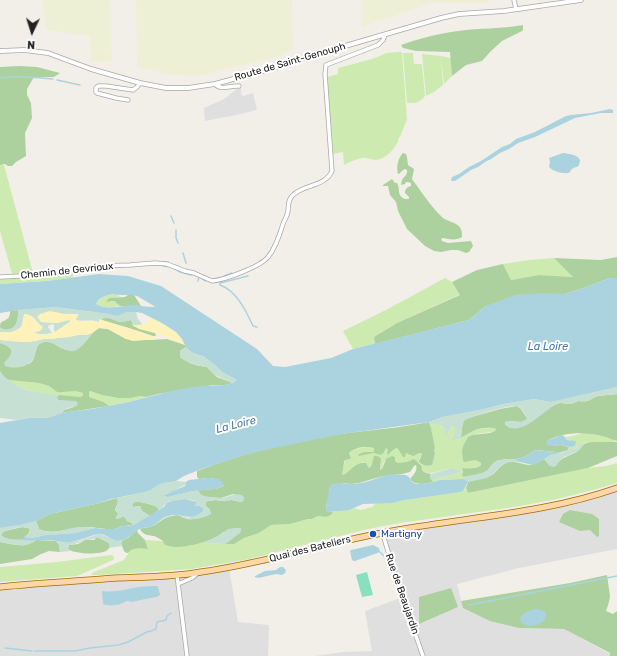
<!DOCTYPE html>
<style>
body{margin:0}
#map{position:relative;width:617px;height:656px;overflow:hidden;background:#f2efe9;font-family:Rubik,sans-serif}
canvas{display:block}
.north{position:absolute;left:12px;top:12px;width:40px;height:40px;-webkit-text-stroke:3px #fff;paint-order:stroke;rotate:184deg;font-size:11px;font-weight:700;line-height:16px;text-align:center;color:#222}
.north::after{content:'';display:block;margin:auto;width:14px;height:18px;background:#222;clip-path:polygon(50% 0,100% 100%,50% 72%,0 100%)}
</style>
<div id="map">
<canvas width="617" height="656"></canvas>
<div class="north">N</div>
</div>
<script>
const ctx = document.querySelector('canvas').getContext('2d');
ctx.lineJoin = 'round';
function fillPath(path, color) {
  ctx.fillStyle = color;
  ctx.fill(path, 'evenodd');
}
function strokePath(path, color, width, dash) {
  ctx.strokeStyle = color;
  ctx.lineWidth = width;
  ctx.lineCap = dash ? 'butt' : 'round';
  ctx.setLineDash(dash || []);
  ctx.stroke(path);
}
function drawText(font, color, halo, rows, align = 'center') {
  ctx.font = font + ' Rubik,sans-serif';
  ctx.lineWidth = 4;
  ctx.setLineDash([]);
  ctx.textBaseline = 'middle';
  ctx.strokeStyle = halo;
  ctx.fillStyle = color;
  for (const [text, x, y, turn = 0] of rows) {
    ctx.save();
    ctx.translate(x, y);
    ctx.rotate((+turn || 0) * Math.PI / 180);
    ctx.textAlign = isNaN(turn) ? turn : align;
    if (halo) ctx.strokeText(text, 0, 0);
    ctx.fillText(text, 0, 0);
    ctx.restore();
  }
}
fillPath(new Path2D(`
 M241,86V94L243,96L253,93L257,110L236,115L205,121L204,108L224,99Z
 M617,488V549L519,568L457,584L463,608L519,628L564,629L610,654V656H0V587L199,573L229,568L238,622L269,625L268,656H315L343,652L372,651L365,611L403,597L382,532L516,512Z`), '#e0dfdf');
fillPath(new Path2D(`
 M42,0H110L112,61L91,62L90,36L46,30Z
 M136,0H292L293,44L292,48L289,51L280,56L208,74L195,76L167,74L137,67Z
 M361,0H489V2L432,3L362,27Z`), '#eef0d5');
fillPath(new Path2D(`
 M397,52H402L407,119L400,137H399C398,147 385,160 375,160C371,160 366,157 362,158C356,159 350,162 344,165L343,152L333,154L327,77L338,74V68L372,59L387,53Z
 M403,53H413L414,64H422L425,96C419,103 416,103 407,103Z
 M422,54L441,56L443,85L434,92L426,96Z
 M441,56L451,58L452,76L444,84Z
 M0,165H4L33,273L12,274L0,231Z
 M554,258L574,277L539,275L511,280L503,264L529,260Z
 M100,267H124L114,269L103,268L84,271L74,274L72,278L46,281L0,284V278L50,276L54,275Z
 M445,278L452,282L461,294L397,323L374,337L375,344L353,349L343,331L386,310Z
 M114,294H117L120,297L112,298L110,302C115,299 117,303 120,306C112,307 104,309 96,304C100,297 106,295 114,294Z
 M9,380L39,383L49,386L57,392L80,391L83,393V395L81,397L40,394L17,386L10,383Z
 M90,391C101,395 112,398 123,398C131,398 139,394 146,397L124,403L109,406L104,402L89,397V392Z
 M435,424H438L444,428L445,433H448L452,426H455V433L451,441C454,440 458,439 461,438C463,437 464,435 466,434C474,430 488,426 496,429L495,431C489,433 472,433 469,437C467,440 465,443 463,446L469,461C474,459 476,460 481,463V465C476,469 468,468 463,471L462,475L464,479L440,480L433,482L432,480C441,477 452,476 460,472V471C448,463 435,478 422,471L421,468L422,465L416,461C410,461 405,463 398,463L395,460V457L384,461L382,469L380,470L379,468L381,464L378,456H374L373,463L369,468L364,462C355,464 351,473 343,475L342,474C343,470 343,468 344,464C345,460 348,455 351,451C358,448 366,446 374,448V452H365L359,456L374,453L380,455L383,454L386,448L388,450L389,454L392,451L396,448L398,449L401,454L405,455L406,453H408C412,456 415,456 419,453L422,454L419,459L423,465L430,466L435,453L434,450L435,448L430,425Z
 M584,433L603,436L615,441L614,442C604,443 593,441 584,443C578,445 576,451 569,449V447H574L571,440H567L565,437H568Z
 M617,463V483L593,490L553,500L514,507L400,523L368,529L245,560L191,569L99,575H92L91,574L94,572L124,560L130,551L135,548H148L145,540L163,541L178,546H188L202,543L234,544L244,538L259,533L271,525L290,524L308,519H312L318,516L326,517L331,515L333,512L353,508L361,510L372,507L376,503L397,502L405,500L463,491L467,485L466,489L468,493L588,468L606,466Z
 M111,555H113V557L115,558L113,560L77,576L0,582V567L57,562Z`), '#cdebb0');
fillPath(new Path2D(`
 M523,25V30L522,31L502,41L491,51L482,61L466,65L452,76L450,52L416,51L403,48L401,45C418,39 440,33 458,31C480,28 501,29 523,25Z
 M20,66L37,67L60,73L54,77H34L27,89V95L31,103L32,118L25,133L26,156L16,162L12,166H8L5,164L0,165V67Z
 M403,153L406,154L407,157L408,165L414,169L412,179C421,191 431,207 442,217C450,224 463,221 462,237C456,241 449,239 443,238L441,239L442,241L448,243L471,241L473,246L469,252L466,253L458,250H451L441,252L434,251L425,246L407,229L398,211L396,202L390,195L388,186H383V185L392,179L395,183H397C401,190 396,195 405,199H409V197L405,193C405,189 407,187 411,186V183L408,182H406L405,184L401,185L402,180C404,176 408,175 407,170L405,169L403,170L399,174H398C396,167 398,158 403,153Z
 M617,257V278H610L589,286L565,294L486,306L469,320L375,344L374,337L397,323L460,295L452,282L477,270L503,264L511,280L539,275L573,277L554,258L601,260Z
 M128,295H134L141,306H120C114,301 116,300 108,302L107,301V300L110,298L125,297Z
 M18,310C19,321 15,335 0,328C0,320 2,323 7,319C9,318 9,316 10,314V311Z
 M103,318H109L120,322L131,320L134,326L155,333L156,335L155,336H153L132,329L101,320Z
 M99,328L108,329L126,339L151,340L167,339L185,345L186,347L180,351L181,358L190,363L195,365L207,367L217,377L233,383L225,385H213L158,394L146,397L140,396L130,398H118L102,395L90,391L89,392V397L104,402L109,406L62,413L64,410L74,407L63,401L58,400L57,397L59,395L81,397L83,395V393C75,389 65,393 57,392L49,386L39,383L9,380L4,378L0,371V343L6,345L11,349L12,352L10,357L29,364C31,363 32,361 33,360C37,353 34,344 44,342C56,340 61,354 76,349C86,346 89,333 99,328Z
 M617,394V441C612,440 607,437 602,436C582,432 567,432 548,440L553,446L560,445L569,447L568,450L559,453L556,452L536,450C533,451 532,453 528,455C525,457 520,458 516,459C511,460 505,459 500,460C494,461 491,466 488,470C483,475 470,476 463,477L462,475L463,472L462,468H463C468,469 477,469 481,465V463C474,458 472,461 464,462L463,460L462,451L463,446L468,437L472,435L490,433L495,431L496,429C485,425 470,431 461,438L462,427L464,420L468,418L500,409L517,406L521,409L527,418L526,420L521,422L507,421L508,427C531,431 539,411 557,404C561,402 565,404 569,404C572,404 575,402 578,401C581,401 584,402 587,401C591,400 594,397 598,396C605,395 611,395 617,394Z
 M429,422L431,428L435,448L434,450L435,453L432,465C427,467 421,465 419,461L422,454C419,451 417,455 413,456L406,453L405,457H403L398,449L396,448L392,451L388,455L387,453L388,450L386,448L383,454L380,455L374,453L359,456L358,455C362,451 368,452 374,452V448C366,446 355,447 349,453L351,458L350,459L345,460L344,462L343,470L342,474L343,475C351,472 355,461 366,463L369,468C374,464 372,460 374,456C377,455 380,457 381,459L380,468V470L382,469L386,459L392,456L395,457V461L398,463L407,462L414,459L422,466C420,472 426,473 431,474L430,476L433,482C425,484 415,486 410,479C413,475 418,471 416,465L414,466L410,472L402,474L383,476L359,483L351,484L343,483L329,488V497L326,507V510L329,512H333L331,515L326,517L318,516L312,519H308L290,524L271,525L259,533L244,538L234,544H225L233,538L223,532C214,542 175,552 164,544L163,541C160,539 157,537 154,536C147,535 143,535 140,529C143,527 146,528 149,527C157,526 162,517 172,516C180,514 180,517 187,519C194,520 202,517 209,515L210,510L206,506V502L208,501L216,500L221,501L232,500L241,502L244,500L236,495L233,494L221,498L205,497L200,494L198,490L215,489L224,486C214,477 213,477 199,479L197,477V471C243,453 292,442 341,434C370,430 400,428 429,422Z
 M591,442H617V456L588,468L468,493L466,488L468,482C475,479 484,479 492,475C498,471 500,464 509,462C517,461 523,465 530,465C536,464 539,461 544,459L550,466L556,465C561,457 570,456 578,451C584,446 580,444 591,442Z
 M117,498L118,502L115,510L118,513V514L120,518L124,516L127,521L132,523V526C130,525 126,525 123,526C120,526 118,529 114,529C105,530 95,527 86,527C72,527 51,536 39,529L36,521L50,514L95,504Z
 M138,501L156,506L159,510L150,516L142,511L140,506L133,507L132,505L134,502Z
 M570,510L592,514L599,519V536L597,537L590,530L580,531L559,522L563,514Z
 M22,527L28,528L30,529C29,533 26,538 22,540C18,541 4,539 2,536C2,535 2,534 2,533L5,531Z
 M137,530L138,533L145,540L148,549C141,548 133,547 128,553C123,553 123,547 121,543L123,540L128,538Z
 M97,537L109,543L110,546C109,548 109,549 106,551C99,555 74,554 68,549L69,545L78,544L85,540H94Z
 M36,540L56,541L59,545L60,552L49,551L41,554L32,559L0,564V542C12,544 26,549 36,540Z
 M607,575L610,596L609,602L606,611L613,614L617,611V656H610V653L564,629L519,628L490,621L463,608L461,601L570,583Z
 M451,588L458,607L419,624V597Z`), '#add19e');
fillPath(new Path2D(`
 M56,307L102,313L118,316L127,312H136L138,319L143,325H132V322L131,320C127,321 124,322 121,322C113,321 108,315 101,320H100L99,322H98C90,319 83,322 76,320L77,314H63L55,312L42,322L57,323L69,320L71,321L55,332L54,330V325L52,324L48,326V327L52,333C45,334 39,335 33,332L40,331C37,321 36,317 26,314L23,318L22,326L18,329L10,333L0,332V327C3,330 5,330 9,329C18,327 18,317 18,310Z
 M92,333C87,339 81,349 74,351C62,353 52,337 41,343C33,348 37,353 33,359C29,368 13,369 5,366L4,363C14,353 15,348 0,343V340L24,342L36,341L43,339H54L57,338L69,337L78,335H86Z
 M186,347L193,353L203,356L214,364L222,372L237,380L233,383L215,375L207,367L195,365L184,360L180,356V351Z
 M0,371C12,389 38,394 59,395L57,397L58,400L76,401L78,403L77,406C71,408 65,407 62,413L53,416L51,418H29L16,420L0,418Z
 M617,387V394C611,395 604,395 598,396C594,397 591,400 587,401C584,402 581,401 578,401C575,402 572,404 569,404C564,404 561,402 557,404C543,410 522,438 505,425V422L507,421L521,422L526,420L527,418C525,413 521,407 516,406C508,405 471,416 464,421L462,427L461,438L451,441L455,433V426H452L448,433L445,434L444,428C439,424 437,423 430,425L429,422L442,417L484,409L503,404L534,399L551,402Z
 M584,443L578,451L564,457L558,462L556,466L553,467L550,466L544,459L550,455L562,453L568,450L569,449H575L581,444Z
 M516,459L515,461L516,462H509L503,464L492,475L487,478L468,482L464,479L463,477L482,473L488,470L494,462L500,460Z
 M452,468L460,470V472C452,476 441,477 432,480L430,478V476L431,474Z
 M176,481L186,482V484L174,491L165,494V496L168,497L198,490C199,493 200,494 202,495C205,497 218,498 222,498C230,497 238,491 244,497V500L241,502L232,500L221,501L216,500L208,501L206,502V506L211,512V514C202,519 190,522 181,516L189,518L203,508L201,506H195L197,502C188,498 184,500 175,501C173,501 171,501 169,501C166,502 163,508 159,510C155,505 151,504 144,503C139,502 136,500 132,505L133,507L140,506L142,511L150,516L132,526V523L127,521L124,516L118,519H116V517L118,513L115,509L118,503L117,498L145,492L151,490L158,485L163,483Z
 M36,521L39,529C51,536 67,528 79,527C85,527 90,527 95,528L75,533L46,535L31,538L24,537L30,532V529C23,525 9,529 2,533C1,537 4,538 7,539L36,540C26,549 12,544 0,542V528L20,525Z
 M235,528H241V531L240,533L225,544L202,543L209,540L217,537L228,529Z
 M99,534L120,541L123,540L121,543L122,546L109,548L110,546L109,543L97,537C91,541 90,539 85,540C78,542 78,544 69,545L68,549L71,551L60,552L59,545L56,541L70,542L78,541Z`), '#c6e0d4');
fillPath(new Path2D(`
 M50,311L63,314H78V316L76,318V320C83,323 90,319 98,322H99V319L141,332L159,339L133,341L126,339L108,329L99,328L92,333L86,335H78L69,337L57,338L54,339H43L29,342H24L0,340V332C8,332 18,334 22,325C23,321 23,318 24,314C33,314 36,322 43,327L42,329L40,331L34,332C48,341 60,328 71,321L69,320L57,323L41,322L37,317L40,314Z
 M149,316L176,332L182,339L185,345L159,334L139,329L132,325C139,325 144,325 150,321Z`), '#fff1ba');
fillPath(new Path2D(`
 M367,572L373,595L362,597L356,575Z`), '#88e0be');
fillPath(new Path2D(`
 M610,109L613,110V113H601L575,118L535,137L518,143L509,149L500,153L491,159L485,162L478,167L471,170L455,181H452L451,180L452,177L459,174L469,167L481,161L502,147L510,144L516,139L535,132L566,116L571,115L591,113Z
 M563,153C569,154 577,154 580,160C579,169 578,165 572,169C569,171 572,172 568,173C562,174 553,171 549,167L550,162L549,158Z
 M99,274L128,276L161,286L257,349L273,366L285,367L331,358L353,349L469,320L486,306L515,295L543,293L565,294L589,286L610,278H617V387L551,402L534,399L503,404L484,409L442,417L429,422L342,434L308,441L260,451L235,458L204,468L184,476L176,481L163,483L158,485L151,490L145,492L111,499L95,504L50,514L36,521L20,525L0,528V423L29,418H49L58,414L67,412L92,409L124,403L176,390L202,386L225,385L233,383L237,380L222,372L214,364L203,356L193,353L189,350L186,347L182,339L176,332L162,323L142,313L136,312H127L118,316L102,313L56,307L18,310L0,313V284L47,281ZM114,294L120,295H131L137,296L154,306L155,307C148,307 142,306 135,305C123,305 107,311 96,304C99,297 106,295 114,294Z
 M562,435L564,436L567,440L576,441L575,446L571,447L560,445L553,446L547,445L546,442L548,440Z
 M536,450L556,452L559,453L557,454L550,455L546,458L533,465L515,461L516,459C520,458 524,457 528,455C532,453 533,451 536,450Z
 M391,474L406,475L409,477L412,482L416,484L429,483L440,480L464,479L468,482L463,491L460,492L405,500L392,503L363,504L349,510L329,512L326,510C326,508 329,487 330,486C335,481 345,484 352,484C365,484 378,477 391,474Z
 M207,478C215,478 223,478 224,486L215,489L193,491L168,497L165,496L164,495L185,486L186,482L189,480Z
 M185,499L197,502L195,506H200L203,508V511C188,523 183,512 168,516C161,518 156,525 150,527C146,528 142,527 138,530C133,533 129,538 123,540C114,543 109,535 100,534C94,534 79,541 71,542C63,543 54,540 46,540C38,540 30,541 22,540L24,537L31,538L46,535L75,533L95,528L103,529H115L125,525L132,526L164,507C165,506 166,503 168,502C169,501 182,500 185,499Z
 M373,545L379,548L380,552L355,561H354L352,560L350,551L351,550Z
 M280,567H283L286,570L285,573L282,575L276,574L258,578L255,577V576L265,571L276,570Z
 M157,586L158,587L160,594L159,596L156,597L131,602L128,601H126C122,605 108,607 103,604L102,592L103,591C115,593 126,589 138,587C144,586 151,586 157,586Z
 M537,609L544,611C547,615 546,618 543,622C536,626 528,628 521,623L520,618C523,612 530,610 537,609Z`), '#aad3df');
strokePath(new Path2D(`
 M0,78C18,76 35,77 53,79
 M57,80L80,85
 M171,216L174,223
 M176,230V238L178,243
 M183,253L186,263
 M164,262H168
 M174,265L180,267
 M88,266L94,265
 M163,266L171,267
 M173,268L180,272L191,275
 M224,276L232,273
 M248,276L220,283V285C237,291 246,311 253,326L257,327
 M200,277L205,281
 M198,281L199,277
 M380,552L385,557H386L390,568L393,571
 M469,605L617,576
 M5,648L32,651
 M35,651H75L90,648L118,645L128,642L147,632L151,631L156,629L157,622L166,620L167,616L171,613`), '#aad3df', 1.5);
const minor = new Path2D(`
 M514,0L516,9
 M215,84C221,91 231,85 239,86
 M128,100L116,98L97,93L96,92V88L98,86H106L133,90L137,87L140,83
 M0,277L41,275L98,266L130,265L155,263L167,264L185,271L194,273L212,281C224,280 260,267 268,257C275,249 280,234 283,224C284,221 286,218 287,215C290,207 286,202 293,195C304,184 325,187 332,171L325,74L326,65L378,45L383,40L385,35
 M382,532L403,599L423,656
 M177,575L187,656
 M178,584L192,578L198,573`);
const tertiary = new Path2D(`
 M0,51L24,50L48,53L91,69L140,83L166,88H188L215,84L270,69L304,58L441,18L459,14L504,11L581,0`);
const primary = new Path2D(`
 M0,587C39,583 77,581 116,578C144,577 173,577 201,572C268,563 331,541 398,530C471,517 546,513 617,488`);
strokePath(minor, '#a9a9a9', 5);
strokePath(tertiary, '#a9a9a9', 5.5);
strokePath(primary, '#a06b00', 7);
strokePath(minor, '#fff', 3.5);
strokePath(tertiary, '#fff', 4);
strokePath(primary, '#fcd6a4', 5.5);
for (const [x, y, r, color] of [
 [373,534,4,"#1a4fb4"]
]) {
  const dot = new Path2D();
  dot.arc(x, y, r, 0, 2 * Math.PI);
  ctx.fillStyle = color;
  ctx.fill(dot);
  strokePath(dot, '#fff', 1.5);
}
drawText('10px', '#222', '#fff', [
 ["Route de Saint-Genouph",290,62,-16],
 ["Chemin de Gevrioux",67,271,-6],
 ["Quai des Bateliers",310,549,-14],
 ["Rue de Beaujardin",402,594,71]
]);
drawText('10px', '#164399', '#fff', [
 ["Martigny",381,534]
], 'left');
drawText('italic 11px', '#4a7aab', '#fff', [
 ["La Loire",548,347],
 ["La Loire",236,425,-14]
]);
</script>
